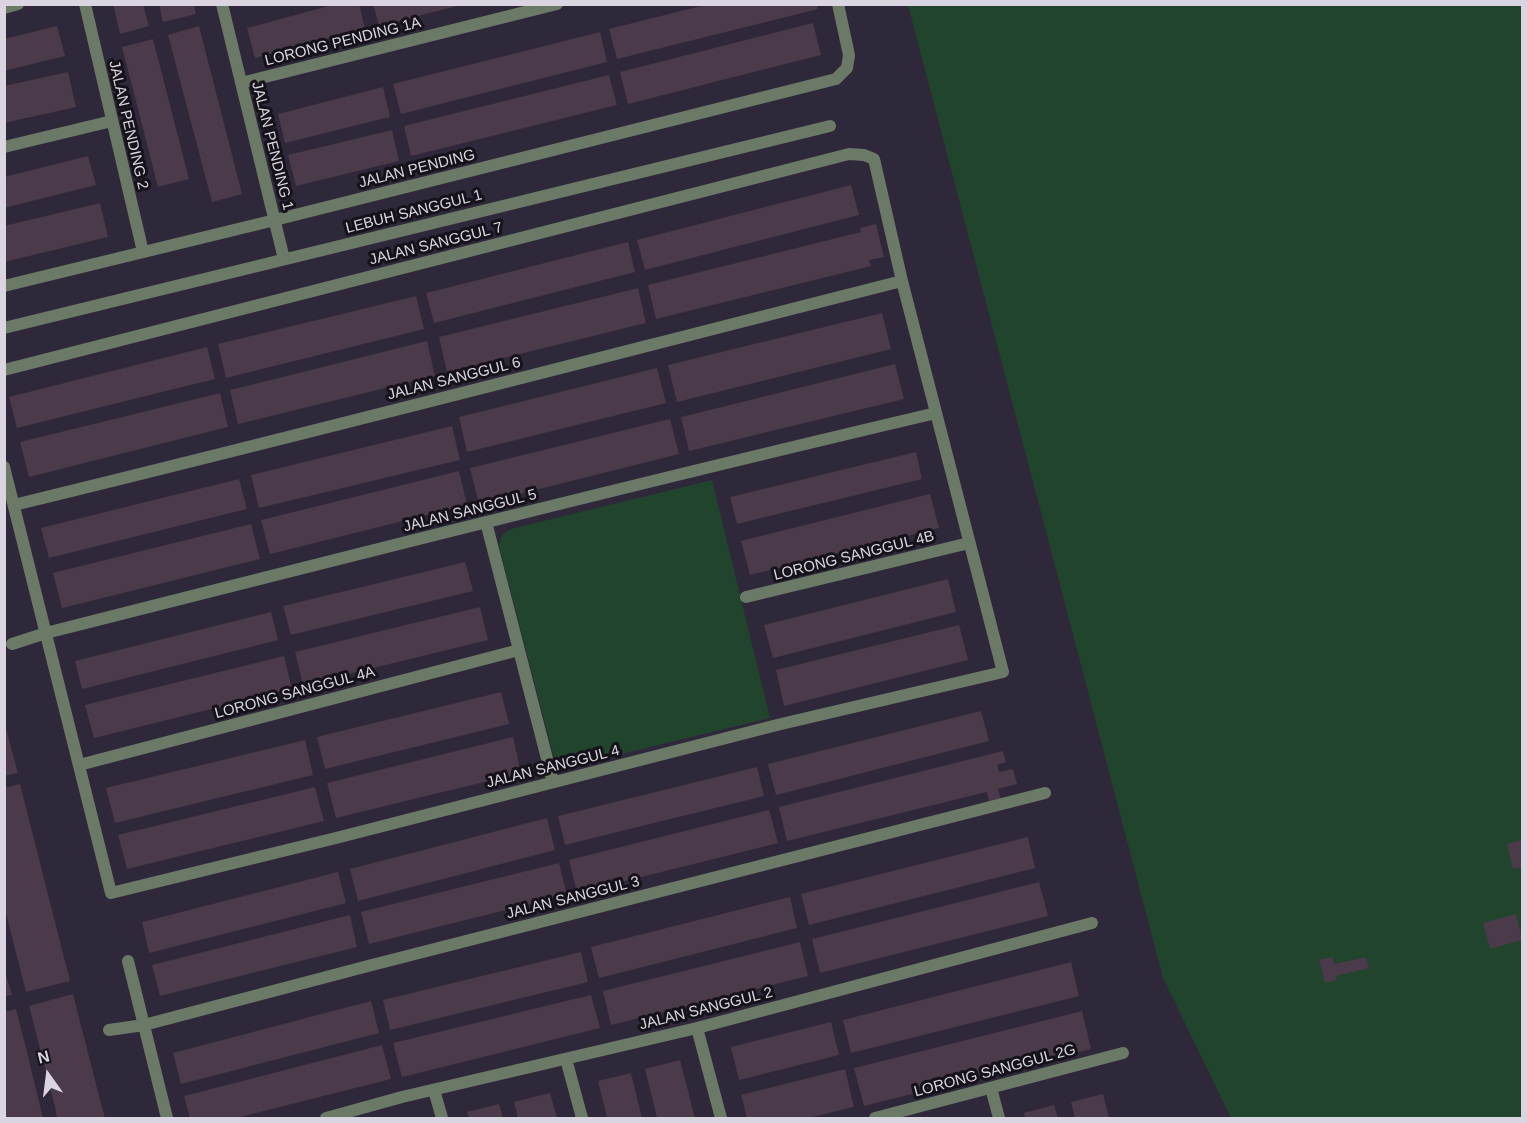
<!DOCTYPE html>
<style>
body{margin:0}
#map{position:relative;width:1527px;height:1123px;overflow:hidden;background:#2f273a;font-family:Helvetica,sans-serif}
canvas{display:block}
.frame{position:absolute;inset:0;border:6px solid #dad5e1;pointer-events:none}
.north{position:absolute;left:18px;top:1045px;width:60px;height:60px;-webkit-text-stroke:4px #16121a;paint-order:stroke;rotate:346deg;font-size:16px;font-weight:700;line-height:24px;text-align:center;color:#dad5e1}
.north::after{content:'';display:block;margin:auto;width:21px;height:27px;background:#dad5e1;clip-path:polygon(50% 0,100% 100%,50% 72%,0 100%)}
</style>
<div id="map">
<canvas width="1527" height="1123"></canvas>
<div class="frame"></div>
<div class="north">N</div>
</div>
<script>
const ctx = document.querySelector('canvas').getContext('2d');
ctx.lineJoin = 'round';
function fillPath(path, color) {
  ctx.fillStyle = color;
  ctx.fill(path, 'evenodd');
}
function strokePath(path, color, width, dash) {
  ctx.strokeStyle = color;
  ctx.lineWidth = width;
  ctx.lineCap = dash ? 'butt' : 'round';
  ctx.setLineDash(dash || []);
  ctx.stroke(path);
}
function drawText(font, color, halo, rows, align = 'center') {
  ctx.font = font + ' Helvetica,sans-serif';
  ctx.lineWidth = 6;
  ctx.setLineDash([]);
  ctx.textBaseline = 'middle';
  ctx.strokeStyle = halo;
  ctx.fillStyle = color;
  for (const [text, x, y, turn = 0] of rows) {
    ctx.save();
    ctx.translate(x, y);
    ctx.rotate((+turn || 0) * Math.PI / 180);
    ctx.textAlign = isNaN(turn) ? turn : align;
    if (halo) ctx.strokeText(text, 0, 0);
    ctx.fillText(text, 0, 0);
    ctx.restore();
  }
}
fillPath(new Path2D(`
 M908,5H1522V1118H1231L1163,978Z
 M712,480L770,718L564,768L558,764L554,758L499,546L502,535L511,529Z`), '#21442d');
fillPath(new Path2D(`
 M113,4H143L149,26L120,34Z
 M159,4H194L196,14L163,22Z
 M336,4H359L365,29L255,58L247,28Z
 M373,4H461V5L379,26Z
 M709,4H816L818,9L617,59L609,29Z
 M813,23L821,55L628,104L620,72Z
 M57,26L65,56L4,71V39Z
 M199,26L242,194L212,202L168,35Z
 M600,32L607,62L401,114L393,84Z
 M153,39L189,179L158,187L122,47Z
 M68,72L76,107L4,123V86Z
 M609,75L617,105L411,156L404,126Z
 M383,87L390,117L285,143L278,114Z
 M392,130L399,161L296,186L288,155Z
 M88,156L96,185L4,208V177Z
 M851,185L859,215L645,270L637,240Z
 M100,203L108,237L4,262V226Z
 M876,224L884,257L869,260L871,266L656,319L648,285L861,232L860,228Z
 M628,242L635,272L434,323L426,293Z
 M638,288L646,323L447,372L439,337Z
 M416,296L424,329L226,378L218,344Z
 M882,313L891,349L677,402L668,365Z
 M427,341L435,376L238,424L230,390Z
 M207,347L215,379L17,428L9,397Z
 M895,364L904,399L689,451L681,417Z
 M657,368L666,403L467,452L459,417Z
 M220,393L228,427L29,477L20,442Z
 M670,419L679,454L479,504L470,468Z
 M452,426L460,460L259,508L251,475Z
 M916,452L922,479L737,524L730,497Z
 M459,471L467,505L270,554L261,520Z
 M239,479L247,509L49,558L41,528Z
 M930,494L939,528L750,575L741,541Z
 M251,524L260,559L62,608L53,573Z
 M465,562L473,591L291,635L283,606Z
 M948,579L956,612L773,658L764,625Z
 M480,607L488,640L303,685L295,652Z
 M271,612L278,640L82,689L75,661Z
 M959,625L968,660L784,706L776,670Z
 M284,656L292,689L94,738L85,705Z
 M501,692L509,724L325,769L317,737Z
 M981,711L989,741L776,795L768,764Z
 M4,722L18,773L4,776Z
 M513,737L521,773L336,818L327,783Z
 M305,740L313,775L115,823L106,788Z
 M1003,751L1006,762L997,765L999,772L1013,769L1017,784L998,789L1001,800L989,802L987,792L787,841L779,807Z
 M757,767L764,796L565,845L558,816Z
 M20,784L70,981L26,992L4,906V788Z
 M315,787L324,821L127,869L118,835Z
 M769,810L778,843L577,893L569,860Z
 M547,818L555,850L358,901L350,869Z
 M1028,837L1035,868L809,925L801,894Z
 M1522,840V867L1513,869L1507,844Z
 M559,863L567,895L369,944L361,912Z
 M338,872L346,903L149,953L142,922Z
 M1039,882L1048,916L820,973L812,939Z
 M790,897L797,928L599,978L591,947Z
 M1516,914L1522,940L1490,949L1483,923Z
 M350,915L357,947L160,996L152,965Z
 M800,942L808,976L611,1025L603,991Z
 M581,952L588,982L390,1030L383,1000Z
 M1332,957L1334,964L1366,957L1369,968L1336,976L1337,980L1325,983L1319,960Z
 M1071,962L1079,996L851,1053L843,1020Z
 M4,969L12,995L4,996Z
 M73,994L99,1096L105,1118H57L55,1107L29,1006Z
 M591,995L600,1028L402,1077L393,1043Z
 M371,1001L379,1033L181,1084L173,1053Z
 M16,1009L27,1052L43,1118H4V1012Z
 M1082,1011L1091,1049L864,1106L854,1068Z
 M831,1022L839,1055L739,1080L731,1047Z
 M382,1045L391,1079L236,1118H190L184,1096Z
 M680,1060L695,1118H657L645,1069Z
 M845,1069L854,1107L808,1118H747L741,1095Z
 M631,1073L642,1118H607L598,1081Z
 M550,1093L557,1118H518L514,1102Z
 M1103,1094L1109,1118H1075L1071,1102Z
 M499,1104L503,1118H469L467,1112Z
 M1054,1105L1058,1118H1025L1024,1113Z`), '#4b3a49');
strokePath(new Path2D(`
 M85,4L143,252
 M222,4L284,259
 M4,8L18,4
 M241,83L557,4
 M4,147L112,121
 M4,286L275,220L836,79L847,68L849,55L838,4
 M4,328L830,126
 M4,370L849,154L864,155L874,159L902,281L1003,672L777,725L336,838L111,893L4,467
 M14,505C311,433 606,356 902,281
 M486,522L553,782
 M746,597L969,543
 M12,644L46,633C342,558 638,483 936,413
 M79,765L519,650
 M128,961L167,1118
 M697,1028L721,1118
 M109,1030L144,1025L368,966L1045,793
 M566,1059L582,1118
 M991,1088L999,1118
 M434,1090L442,1118
 M326,1118L402,1097L697,1028L1092,923
 M875,1118L1123,1053`), '#6b7a67', 12);
drawText('15px', '#dad5e1', '#16121a', [
 ["LORONG PENDING 1A",343,42,-14],
 ["JALAN PENDING 2",128,125,77],
 ["JALAN PENDING 1",272,146,76],
 ["JALAN PENDING",417,169,-14],
 ["LEBUH SANGGUL 1",414,212,-14],
 ["JALAN SANGGUL 7",436,244,-14],
 ["JALAN SANGGUL 6",454,379,-14],
 ["JALAN SANGGUL 5",470,511,-14],
 ["LORONG SANGGUL 4B",854,556,-14],
 ["LORONG SANGGUL 4A",295,693,-15],
 ["JALAN SANGGUL 4",553,767,-14],
 ["JALAN SANGGUL 3",573,898,-14],
 ["JALAN SANGGUL 2",706,1009,-14],
 ["LORONG SANGGUL 2G",995,1071,-15]
]);
</script>
